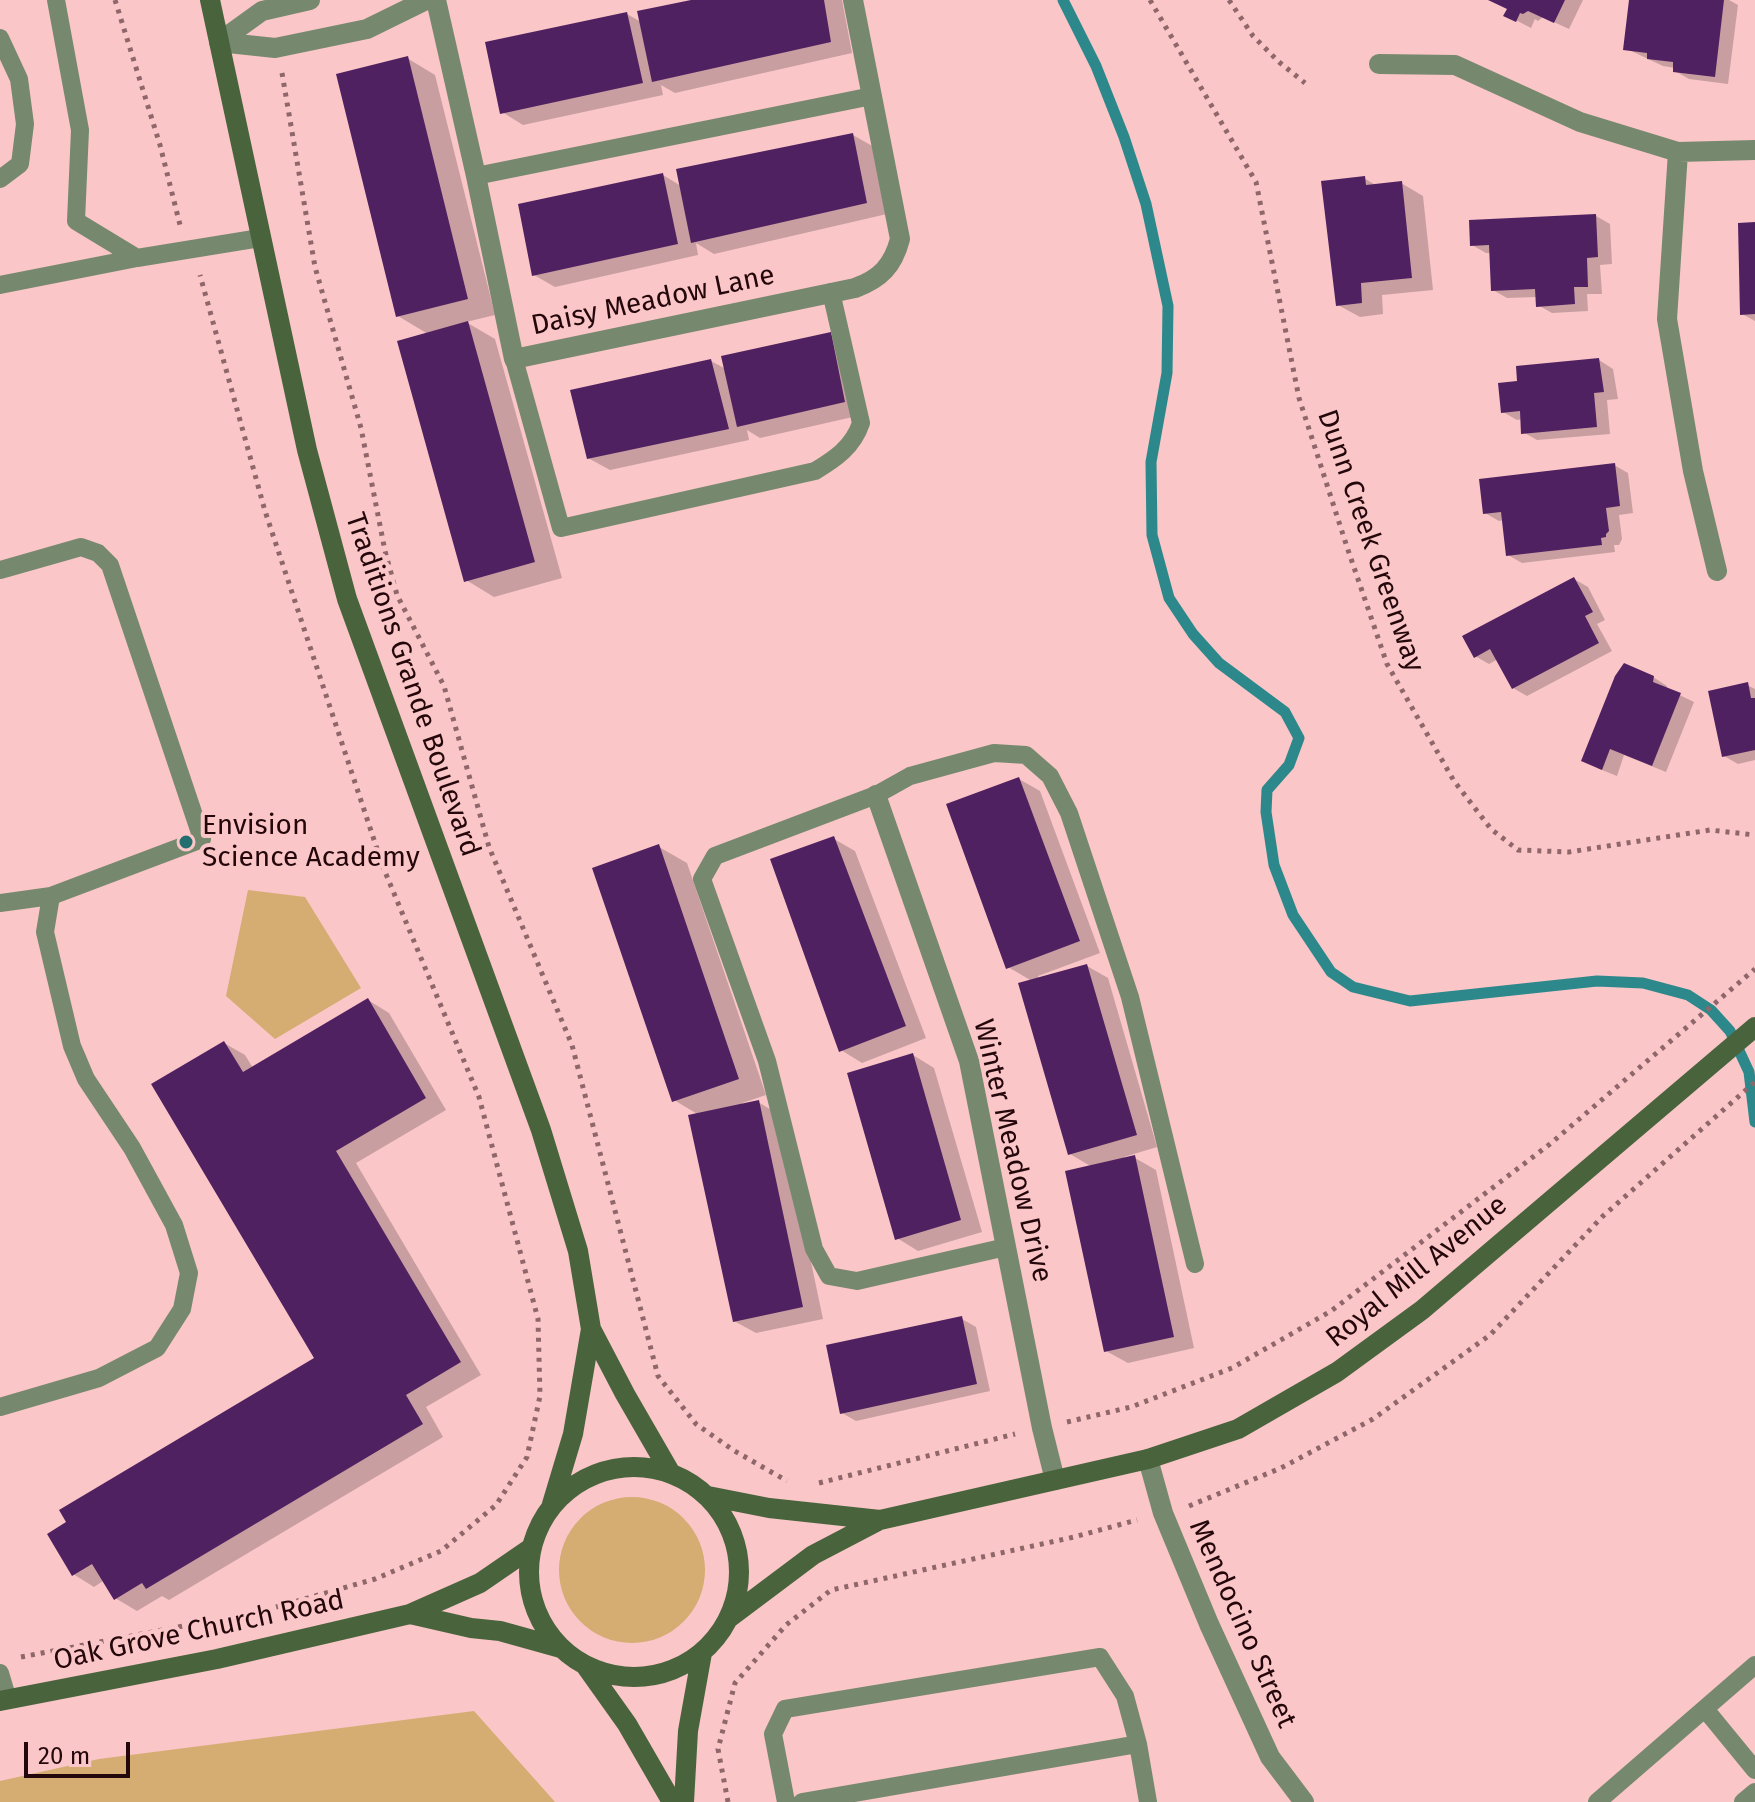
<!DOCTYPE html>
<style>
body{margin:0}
#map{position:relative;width:1755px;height:1802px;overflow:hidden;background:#fac6c8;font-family:"Fira Sans",sans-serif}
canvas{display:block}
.scale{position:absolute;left:24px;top:1742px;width:106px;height:36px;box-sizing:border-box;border:4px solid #24070b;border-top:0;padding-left:10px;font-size:24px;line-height:28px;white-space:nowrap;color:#24070b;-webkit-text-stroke:6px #fac6c8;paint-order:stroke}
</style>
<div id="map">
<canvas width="1755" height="1802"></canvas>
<div class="scale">20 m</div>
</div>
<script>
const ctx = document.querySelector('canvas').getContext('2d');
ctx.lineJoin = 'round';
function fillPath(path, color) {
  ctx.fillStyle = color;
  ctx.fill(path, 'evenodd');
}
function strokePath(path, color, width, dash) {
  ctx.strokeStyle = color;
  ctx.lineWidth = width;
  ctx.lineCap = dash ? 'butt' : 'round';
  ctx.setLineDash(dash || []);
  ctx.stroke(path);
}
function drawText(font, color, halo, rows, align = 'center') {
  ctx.font = font + ' "Fira Sans",sans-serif';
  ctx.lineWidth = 8;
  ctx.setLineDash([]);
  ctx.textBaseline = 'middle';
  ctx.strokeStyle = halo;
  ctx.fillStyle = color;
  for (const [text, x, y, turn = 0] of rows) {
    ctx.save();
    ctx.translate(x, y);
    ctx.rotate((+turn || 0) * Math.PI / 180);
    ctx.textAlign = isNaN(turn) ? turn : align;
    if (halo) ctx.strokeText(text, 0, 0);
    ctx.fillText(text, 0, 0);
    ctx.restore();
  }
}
fillPath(new Path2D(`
 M248,890L305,897L361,988L275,1039L226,996Z
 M559 1570a73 73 0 1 1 146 0a73 73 0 1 1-146 0Z
 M474,1711L555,1802H0V1781L99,1759Z`), '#d5ac72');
fillPath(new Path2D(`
 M701,0H842L852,53L675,93L661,85L663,95L523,125L502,112L627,14L641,22Z
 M1492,0H1583L1569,29L1543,17L1538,21L1535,19L1531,28L1506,15L1509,9Z
 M1631,0H1729L1738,5L1728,84L1689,79L1675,71V68L1663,66L1625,48Z
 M407,58L435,75L495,315L466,322L495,339L562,578L494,597L466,580L428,334L398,316Z
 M853,135L874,147L887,214L714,254L696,243L698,255L555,287L534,275L663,175L681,186Z
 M1364,178L1377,186L1401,183L1423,196L1433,290L1382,295L1383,314L1360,317L1338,305Z
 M1596,216L1610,224L1612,264L1600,265L1602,294H1587L1588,311L1552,313L1538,305L1537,297L1507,298L1493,290L1492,253H1486L1472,245Z
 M1755,224V321L1742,314Z
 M830,334L852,346L866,414L760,438L747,430L749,440L610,470L588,458L711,361L726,369Z
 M1599,360L1613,369L1618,399L1607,400L1610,434L1537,440L1523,432L1522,419L1517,420L1503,412L1519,383Z
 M1614,465L1628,473L1633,513L1619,515L1622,539L1619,545H1614L1615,552L1522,563L1508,555L1504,520L1499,521L1485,513Z
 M1574,579L1588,587L1605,620L1597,624L1612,651L1527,696L1513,688L1498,659L1489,664L1475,656Z
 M1653,677L1667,686V689L1694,702L1666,772L1624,755L1617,776L1597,768Z
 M1747,685L1755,689V760L1738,764L1724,756Z
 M1019,779L1040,791L1100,953L1038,976L1039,980L1087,966L1108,978L1157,1147L1124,1157L1125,1160L1135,1158L1156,1170L1194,1348L1128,1363L1106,1351L1092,1167L1070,1154L1032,981L1008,967Z
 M834,839L855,851L926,1038L862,1063L841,1050Z
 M659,847L687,863L766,1095L742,1103L743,1106L758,1102L780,1115L823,1319L756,1333L734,1321L699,1115L674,1100Z
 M368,1000L389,1013L446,1110L356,1163L481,1375L426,1407L443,1437L169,1600L162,1596L137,1611L115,1598L103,1581L94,1587L73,1574L317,1359L224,1043L245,1055L253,1068Z
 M913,1055L934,1068L982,1232L918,1251L897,1238Z
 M962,1319L976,1327L990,1391L856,1421L842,1413Z`), '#0003');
strokePath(new Path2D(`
 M1063,0L1096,66L1124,137L1146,204L1168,306L1167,373L1151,462L1152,535L1169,598L1193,634L1219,663L1285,712L1299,738L1289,765L1267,790L1266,812L1274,865L1293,915L1331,972L1353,987L1410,1001L1597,981L1643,983L1688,995L1711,1010L1730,1031L1749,1072L1755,1122`), '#2c888a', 11);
fillPath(new Path2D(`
 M691,0H824L831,42L652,82L637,11Z
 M1488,0H1565L1554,23L1528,11L1523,14L1520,13L1516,22L1503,16L1507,9Z
 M1629,0H1724L1715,77L1673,72V62L1647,59V53L1623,50Z
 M627,12L643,83L500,114L485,42Z
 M408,56L468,299L396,317L336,74Z
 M853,133L867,203L691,243L676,169Z
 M663,173L678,244L532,276L518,204Z
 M1365,176L1366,185L1402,181L1412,278L1361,283L1362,303L1336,306L1321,181Z
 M1596,214L1598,257L1587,258L1588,287H1574L1575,304L1536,307L1535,289L1491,291L1489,245L1470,246L1469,220Z
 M1755,222V314L1740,315L1738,223Z
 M468,321L535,562L464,582L397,341Z
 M831,332L845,402L737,427L721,356Z
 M1599,358L1604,392L1594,393L1597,427L1521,434L1520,411L1501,413L1498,383L1517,381L1516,366Z
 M711,359L729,429L587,459L570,390Z
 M1615,463L1620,506L1606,508L1609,531L1606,534V537L1601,538L1602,545L1506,556L1501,512L1483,514L1479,479Z
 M1574,577L1593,612L1585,616L1599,643L1512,689L1490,649L1474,658L1462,636Z
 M1624,663L1654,676L1653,682L1681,693L1652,766L1610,749L1602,770L1581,761L1615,676Z
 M1748,682L1751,698H1755V750L1722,757L1708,691Z
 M1019,777L1080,941L1006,969L946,804Z
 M834,836L906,1026L839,1052L770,859Z
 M659,844L739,1079L672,1102L592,868Z
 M1087,964L1137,1135L1068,1155L1018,983Z
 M368,998L426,1098L336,1151L461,1362L406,1395L423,1424L146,1589L142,1583L114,1600L92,1564L72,1576L47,1534L66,1522L59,1510L314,1358L151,1084L224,1041L243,1072Z
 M913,1053L961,1220L895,1240L847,1073Z
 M759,1100L803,1307L733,1322L688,1115Z
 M1135,1155L1174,1337L1104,1352L1065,1171Z
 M962,1316L977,1384L840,1414L826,1345Z`), '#502161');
strokePath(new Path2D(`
 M115,0L160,145L180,225
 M1150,0L1256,182L1299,398L1347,547L1387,664L1454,781L1491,829L1518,850L1569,852L1710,830L1755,835
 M1229,0L1253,36L1279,62L1305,83
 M282,73L315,267L361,428L385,551L397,595L444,686L489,847L572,1045L658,1376L696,1424L733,1450L787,1481
 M1067,1422L1131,1407L1232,1368L1331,1311L1550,1144L1755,969
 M819,1483L1015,1434
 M1189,1506L1281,1468L1373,1419L1490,1335L1603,1216L1755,1082
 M21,1657L262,1611L375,1579L441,1551L496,1505L527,1457L540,1396L538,1319L479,1097L383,867L265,511L200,275
 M728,1802L718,1749L735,1683L786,1625L831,1590L1074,1537L1137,1520`), '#8f676a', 5, [4, 6]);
strokePath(new Path2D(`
 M56,0L80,130L76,221L137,258L260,238
 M0,38L19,79L25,124L20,164L0,179
 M476,176L872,96
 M0,285L137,258
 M514,359L561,528L815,471C835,459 853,447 861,423L831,292
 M0,570L81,547L98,553L110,565L202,839L51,896L0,903
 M1006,1247L857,1281L829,1276L814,1249L767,1061L702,879L715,856L876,795L910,776L994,753L1026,755L1050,776L1069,813L1130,997L1195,1264
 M0,1407L99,1378L157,1348L182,1309L189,1273L174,1225L132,1148L86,1079L72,1046L45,932L51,896
 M0,1673L8,1700
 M1705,1709L1755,1770
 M786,1802L773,1734L785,1709L1100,1657L1125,1696L1138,1744L1148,1802
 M802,1802L1138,1744
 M1597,1802L1755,1665
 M1743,1802L1755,1792`), '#76896e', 18);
strokePath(new Path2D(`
 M436,0L476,176L514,359L855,288C880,279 893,266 900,239L853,0
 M219,42L275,48L367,29L426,0
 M219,42L262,11L310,0
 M1379,64L1455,65L1580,122L1678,152L1755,150
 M1678,152L1667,319L1693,471L1717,571
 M876,795L969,1061L1042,1428L1055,1480
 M1148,1459L1163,1513L1209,1624L1270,1757L1304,1802`), '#76896e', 20);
strokePath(new Path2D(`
 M210,0L307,450L347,599L541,1130L578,1251L591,1329L625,1394L670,1472
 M529 1572a105 105 0 1 1 210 0a105 105 0 1 1-210 0Z
 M708,1496L769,1508L880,1520
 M552,1504L573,1434L591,1329
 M410,1614L471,1628L500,1631L561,1648
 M729,1618L813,1555L880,1520L1148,1459L1238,1429L1337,1372L1422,1310L1755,1027
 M585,1665L627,1724L672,1802
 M0,1701L217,1659L410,1614L480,1583L531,1548
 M684,1802L688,1731L702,1653`), '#49643c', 20);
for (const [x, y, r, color] of [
 [186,842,8,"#236f6f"]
]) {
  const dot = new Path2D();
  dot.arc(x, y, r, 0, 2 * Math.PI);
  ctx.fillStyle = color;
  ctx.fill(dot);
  strokePath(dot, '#fac6c8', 3);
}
drawText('28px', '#24070b', '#fac6c8', [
 ["Daisy Meadow Lane",653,301,-12],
 ["Dunn Creek Greenway",1370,541,71],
 ["Traditions Grande Boulevard",412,685,71],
 ["Winter Meadow Drive",1012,1151,77],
 ["Royal Mill Avenue",1417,1272,-39],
 ["Mendocino Street",1242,1624,66],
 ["Oak Grove Church Road",199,1631,-12]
]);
drawText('28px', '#24070b', '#fac6c8', [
 ["Envision",202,826],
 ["Science Academy",202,858]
], 'left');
</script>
